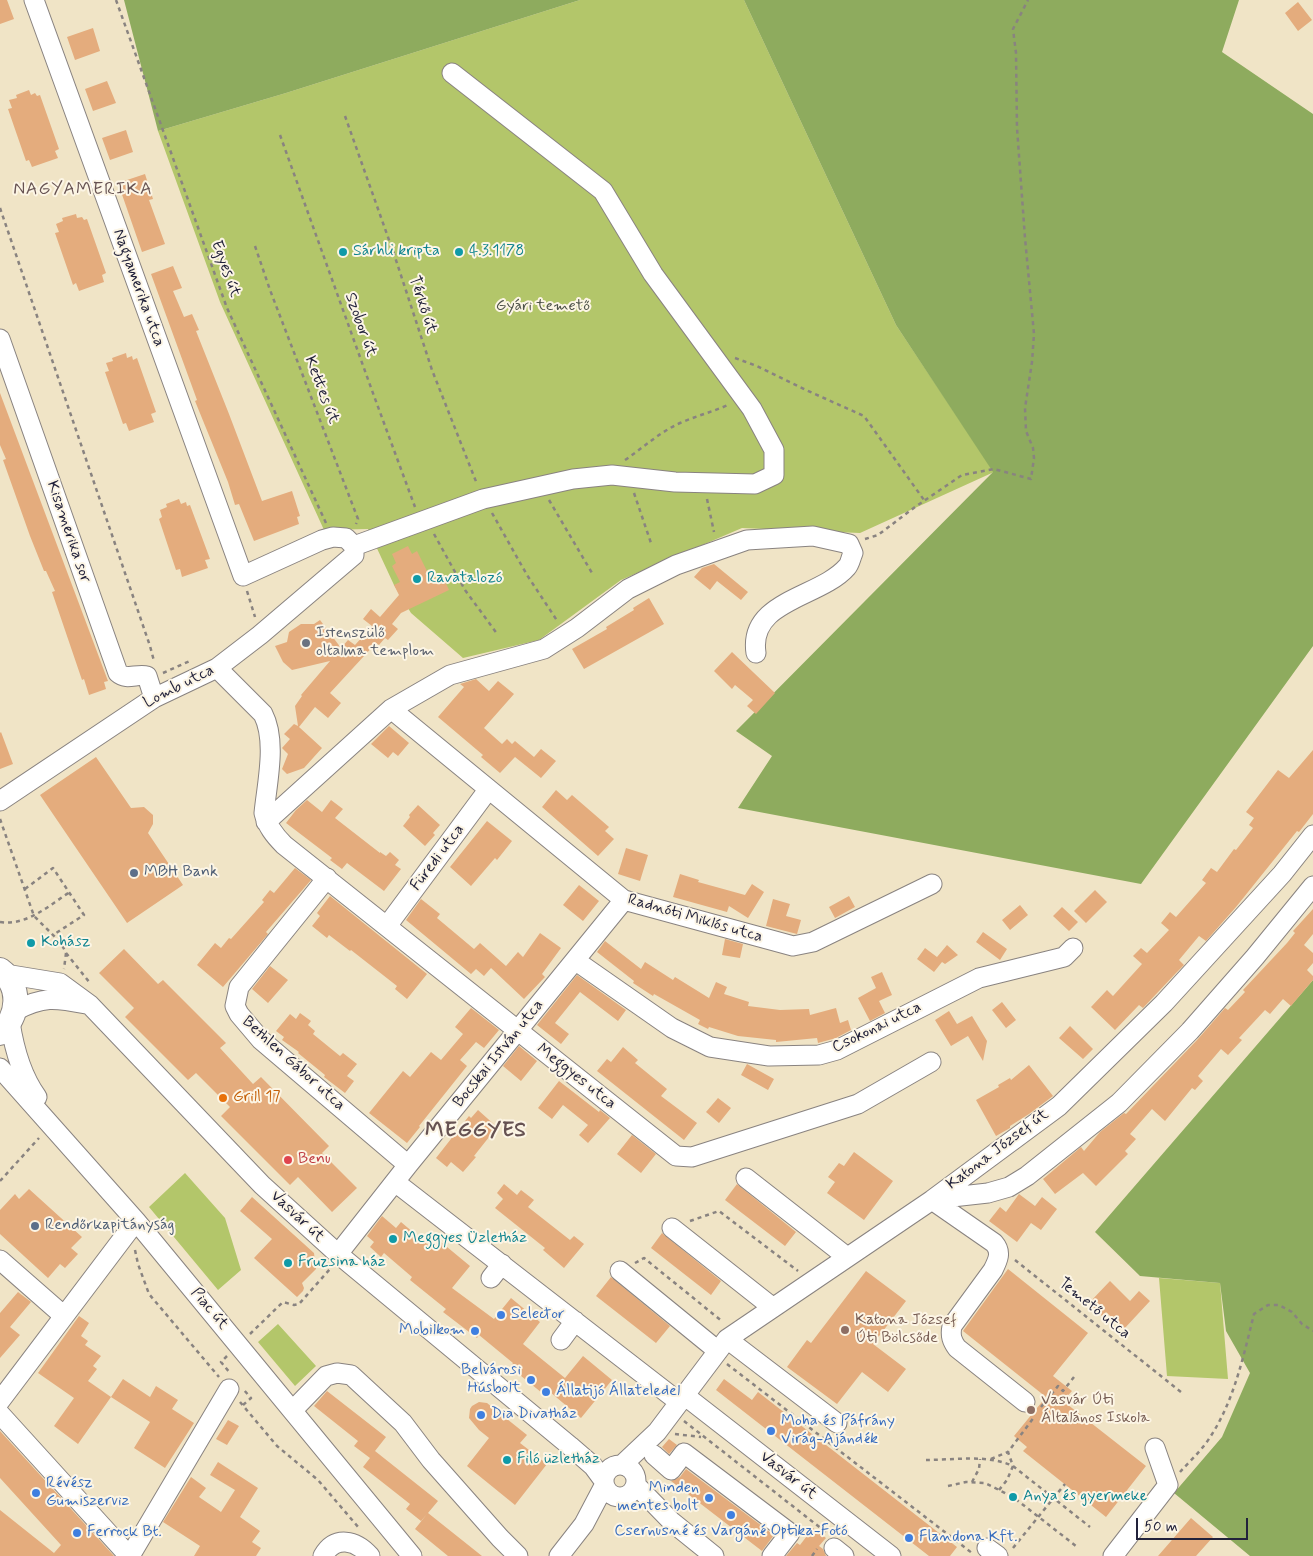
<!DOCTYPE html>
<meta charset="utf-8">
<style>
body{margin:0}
#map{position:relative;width:1313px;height:1556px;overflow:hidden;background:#f0e4c6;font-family:Mynerve,sans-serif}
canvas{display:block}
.scale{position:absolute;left:1136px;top:1518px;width:112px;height:22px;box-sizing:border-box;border:2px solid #22223b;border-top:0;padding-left:6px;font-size:15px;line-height:18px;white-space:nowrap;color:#22223b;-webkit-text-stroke:4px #fcf5e5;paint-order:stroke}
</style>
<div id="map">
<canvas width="1313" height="1556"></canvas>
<div class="scale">50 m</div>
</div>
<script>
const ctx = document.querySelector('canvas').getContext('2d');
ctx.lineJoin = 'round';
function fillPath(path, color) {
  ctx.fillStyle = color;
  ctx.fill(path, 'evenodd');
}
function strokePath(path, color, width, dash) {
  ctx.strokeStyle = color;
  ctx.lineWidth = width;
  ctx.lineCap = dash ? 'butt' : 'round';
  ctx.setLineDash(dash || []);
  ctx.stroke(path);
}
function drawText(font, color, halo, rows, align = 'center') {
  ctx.font = font + ' Mynerve,sans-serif';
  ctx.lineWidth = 4;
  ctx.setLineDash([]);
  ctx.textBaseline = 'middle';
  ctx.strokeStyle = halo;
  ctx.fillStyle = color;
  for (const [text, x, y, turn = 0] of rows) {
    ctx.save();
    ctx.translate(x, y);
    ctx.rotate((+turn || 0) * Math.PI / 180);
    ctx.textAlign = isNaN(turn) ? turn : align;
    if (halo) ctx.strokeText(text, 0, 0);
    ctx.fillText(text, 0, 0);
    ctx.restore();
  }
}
fillPath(new Path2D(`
 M580,0H744L896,325L994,472L860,533L742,528L621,580L539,640L463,658L411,613L394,585L368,529L324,530L220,302L158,131L286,93Z
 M185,1173L225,1218L241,1270L218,1290L149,1207Z
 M1159,1278L1220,1283L1228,1379L1167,1376Z
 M278,1324L316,1366L295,1386L258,1342Z`), '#b3c66a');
fillPath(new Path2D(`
 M124,0H580L286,93L158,131Z
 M744,0H1239L1222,52L1313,114V646L1141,884L738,808L772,756L736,731L993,472L896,325Z
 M1313,980V1556H1250L1174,1493L1222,1437L1250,1373L1226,1331L1220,1283L1140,1276L1095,1232Z`), '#8eab5e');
fillPath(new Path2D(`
 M0,0H7L14,19L0,24Z
 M1298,2L1312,20L1298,31L1285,13Z
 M93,28L100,51L75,60L67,37Z
 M107,81L116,103L93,111L85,89Z
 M29,90L31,95L35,93L37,96L40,95L59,149L55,151L58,158L32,167L29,160L26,161L8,109L12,108L9,100L17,98L16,95Z
 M126,130L133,152L110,160L102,138Z
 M145,174L153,199L149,200L165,244L142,252L118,183Z
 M76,214L77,218L82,217L84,220L87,219L106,273L102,275L104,282L79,291L76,283L73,285L55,233L59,232L56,224L63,221L62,218Z
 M173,266L182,288L173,291L184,317L192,314L199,330L196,331L229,414L262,501L292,491L300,516L297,517L299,524L254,541L239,504L235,505L228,482L195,401L197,400L151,274Z
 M126,353L127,358L132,356L133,360L137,358L156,412L151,414L154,422L129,431L126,423L123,424L105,372L109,371L106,363L113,361L112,358Z
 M0,393L108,681L104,682L106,689L89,695L84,679L82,680L52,592L55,591L46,571H44L30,536L3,460L6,459L0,445Z
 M179,499L181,504L186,502L187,506L190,505L210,559L205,560L208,568L182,577L180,569L176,570L159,519L162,517L160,510L167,507L166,504Z
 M408,546L412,554L417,551L428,573L431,571L436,580L443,577L449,590L401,613L392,624L398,629L388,640L385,638L379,645L376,643L330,693L341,703L328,718L315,707L299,727L322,748L304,768L287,774L282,769L288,754L282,748L290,739L284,734L294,724L298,726L295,706L302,696L301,695L330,661L292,670L283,662L275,646L287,642L289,632L301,624H314L320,620L341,648L348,640L355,645L372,626L363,619L371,609L380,617L399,595L394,585L400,582L392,566L396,563L392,554Z
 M714,564L748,592L741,600L717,581L710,590L694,577L702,568Z
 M649,598L664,624L584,669L572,649L607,629L606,627L634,610L633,608Z
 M732,652L775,693L756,714L747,706L753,700L735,685L732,689L714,671Z
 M476,679L489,691L498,681L514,694L484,728L502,744L507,739L512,744L515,741L534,757L541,749L556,761L541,778L515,757L500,773L481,757L483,755L438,717L464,687L460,684Z
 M389,726L409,743L398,756L393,752L388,758L371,744Z
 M1,732L13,764L0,769V733Z
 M1313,750V814L1299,832L1297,831L1236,907L1206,941L1199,936L1179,960L1184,965L1176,973L1143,1008L1139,1005L1115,1030L1091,1007L1107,990L1113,996L1142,964L1133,956L1141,948L1147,953L1169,930L1161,923L1170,912L1176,917L1206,883L1202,880L1211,868L1217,872L1234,849L1236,850L1253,828L1249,825L1254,818L1246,812L1278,770L1289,778Z
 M96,757L131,808L144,807L153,815V824L148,833L183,885L127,923L40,795Z
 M556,790L567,800L572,795L609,827L605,831L614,839L598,856L542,807Z
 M307,800L322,812L331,800L343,809L335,818L380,853V852L386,856L390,852L399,860L395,865L401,869L384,891L347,863L342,869L330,860L332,858L286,823L296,810Z
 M418,805L440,825L433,833L435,835L425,846L403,826L410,817L409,815Z
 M487,821L512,841L497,860L495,858L471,886L450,867Z
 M626,848L648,855L640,881L618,874Z
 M295,868L311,880L266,932L268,934L223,987L197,965L215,943L221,948L229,938L231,939L264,902L262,900L270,890L274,893Z
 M680,874L699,880L698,882L745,895L752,884L764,892L748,918L729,906L727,912L673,897Z
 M579,885L599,901L583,921L563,905Z
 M1095,890L1107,902L1086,923L1074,911Z
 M330,896L427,974L407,999L395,989L397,986L351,950L350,951L329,935L327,938L312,926L320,916L317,913Z
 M849,896L855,907L835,918L829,907Z
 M421,899L440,914L437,918L474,949L480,943L506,966L518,952L523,957L540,933L561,948L542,974L545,977L524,999L491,968L484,976L476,969L471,974L406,920Z
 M773,899L790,904L786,916L801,920L797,934L766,926Z
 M1020,905L1028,915L1010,930L1002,920Z
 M1062,907L1078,922L1069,931L1053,916Z
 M1313,909V934L1304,945L1313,953V963L1307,970L1313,976V980L1291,1006L1283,999L1270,1014L1265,1010L1239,1038L1242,1040L1228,1055L1221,1049L1198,1076L1203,1081L1195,1090L1192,1088L1165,1121L1152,1109L1130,1134L1136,1139L1125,1151L1128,1154L1096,1186L1083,1173L1055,1194L1043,1179L1081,1147L1084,1151L1100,1132L1124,1113L1126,1114L1198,1039L1225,1008L1228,1010L1245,992L1243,990L1287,943L1295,933L1293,931Z
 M983,932L1007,949L1000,960L976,942Z
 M725,939L743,944L740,958L722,955Z
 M605,941L641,969L645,962L673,980L675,977L709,998L716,982L727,987L724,994L749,1002L748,1006L780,1010L809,1009L810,1015L836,1008L840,1023L848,1020L851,1030L836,1038L818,1043L817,1038L776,1042V1040L738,1036L709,1027L708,1029L698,1024L700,1020L654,994L653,996L633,983L634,981L597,952Z
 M947,945L958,955L945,964L942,962L934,972L917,959L925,948L937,957Z
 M124,949L158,984L163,980L226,1043L220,1048L253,1084L261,1077L329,1146L322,1153L357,1188L332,1212L298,1177L290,1185L221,1116L230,1107L196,1073L188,1080L125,1017L134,1008L99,973Z
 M270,966L288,980L268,1003L252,989Z
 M882,972L892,995L879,1001L885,1013L870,1021L858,998L876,988L871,977Z
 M577,975L626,1010L618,1021L580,992L555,1023L569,1034L561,1044L537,1025Z
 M1002,1002L1016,1020L1006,1028L992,1010Z
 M471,1008L499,1030L484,1048L476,1042L460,1060L467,1066L419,1126L420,1127L407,1143L369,1113L403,1071L410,1077L431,1052L441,1060L463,1034L455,1027Z
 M949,1011L957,1024L972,1016L987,1041L983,1061L968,1036L951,1046L935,1020Z
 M300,1013L311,1021L308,1025L315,1031L313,1034L340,1056L343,1053L357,1064L347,1076L354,1081L345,1093L324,1077L325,1075L298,1053L299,1052L282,1040L284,1037L276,1031L290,1014L296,1019Z
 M1070,1026L1093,1049L1083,1059L1059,1038Z
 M519,1046L537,1061L521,1081L503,1066Z
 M623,1047L638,1060L635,1063L667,1089L661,1096L697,1123L684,1140L597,1071L607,1059L611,1062Z
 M747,1064L774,1079L768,1090L741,1075Z
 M1029,1065L1053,1096L1029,1114L1010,1126V1128L996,1136L976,1100L999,1087L998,1085L1010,1078L1011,1080Z
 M559,1081L599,1112L600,1110L610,1118L588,1143L579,1135L588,1125L563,1105L552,1119L538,1108Z
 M718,1098L731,1108L719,1123L706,1112Z
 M478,1110L497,1127L474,1156L476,1157L463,1172L451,1162L447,1167L436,1158L469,1116L471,1118Z
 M632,1135L656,1154L641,1173L617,1154Z
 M854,1152L893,1181L864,1220L827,1193L835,1182L828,1177L839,1163L844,1166Z
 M504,1184L517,1195L521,1190L534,1200L528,1207L570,1240L574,1236L584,1244L564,1268L543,1250L545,1248L495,1208L503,1199L497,1193Z
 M737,1184L796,1232L785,1246L725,1200Z
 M29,1189L82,1237L71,1248L78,1254L65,1268L60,1264L48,1278L0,1234V1210L15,1194L19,1199Z
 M1019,1194L1035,1206L1042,1197L1057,1209L1041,1230L1031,1223L1017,1242L989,1221L1000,1207L1006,1212Z
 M252,1197L314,1253L316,1269L302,1283L304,1288L303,1291L297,1297L254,1258L272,1239L240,1211Z
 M382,1216L396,1228L401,1222L434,1250L441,1242L470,1266L452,1288L494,1319L511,1298L540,1322L523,1344L565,1378L583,1356L612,1380L581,1418L550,1392L547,1397L510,1367L513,1363L479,1335L477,1338L443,1312L446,1309L410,1280L412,1277L384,1253L381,1257L370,1247L374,1242L367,1236Z
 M662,1233L721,1281L711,1295L651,1248Z
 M1008,1269L1088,1333L1053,1376L1072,1391L1063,1401L1146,1466L1106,1517L1023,1451L1027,1447L1014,1436L1046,1397L963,1331Z
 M866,1271L906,1301L873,1344L906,1369L888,1392L862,1372L837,1404L787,1367L807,1340L811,1343Z
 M611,1277L670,1326L656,1343L596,1296Z
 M1110,1281L1130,1301L1139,1291L1150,1301L1124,1329L1106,1312L1102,1316L1089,1303Z
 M18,1292L31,1302L10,1327L20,1335L0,1358V1313Z
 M79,1316L89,1323L81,1336L88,1341L85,1345L101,1356L93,1366L97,1369L88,1381L111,1397L78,1444L54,1426L74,1398L38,1373Z
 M123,1379L150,1397L156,1386L178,1400L172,1409L194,1423L165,1468L134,1448L150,1422L111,1397Z
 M724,1379L752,1400L758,1392L957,1547L950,1556H929L716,1390Z
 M327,1391L386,1437L375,1451L438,1501L428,1513L482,1556H448L415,1529L427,1514L421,1521L406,1509L410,1504L363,1467L370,1458L354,1446L358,1441L314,1406Z
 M479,1402L487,1403L527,1435L520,1443L547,1464L515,1505L467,1466L489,1438L479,1430L469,1418L470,1409L472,1406Z
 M228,1420L239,1426L227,1445L216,1439Z
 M0,1431L114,1556H0V1510L54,1553L61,1545L0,1478Z
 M669,1439L677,1445L669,1454L662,1447Z
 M218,1462L258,1488L240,1517L260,1531L252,1542L261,1548L256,1556H194L200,1546L163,1522L191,1477L206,1488L199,1497L221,1512L235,1490L210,1475Z
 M686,1469L774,1535L762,1551L671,1481L680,1477Z
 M1191,1518L1213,1537L1196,1556H1158Z
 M813,1528L826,1538L819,1546L823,1549L826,1556H786L797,1543L800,1545Z`), '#e4ac7d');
const minor = new Path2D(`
 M0,339L118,673C127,681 137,673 147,676L154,698
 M354,546L483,499L573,479L612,475L675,482L755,484L774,475V450L752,409L653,274L603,191L452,73
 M217,668L263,714C277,741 267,783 264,813C267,826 274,835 284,845L676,1156L692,1157L858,1104L931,1062
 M391,709L624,900L793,946L813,942L932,884
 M0,801L154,698L217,668L260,635L354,555V546L346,538L333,537L322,540L243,576L34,0
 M266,822L391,709L450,675L544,649L577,628L628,589L676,565L747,540L813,536L849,544L853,553C851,557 850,564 847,567C820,598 748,600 756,653
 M327,878L239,987L235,1006L239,1014L261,1040L408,1165
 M387,926L488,790
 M576,961L672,1028L710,1047L769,1056L819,1055L837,1050L979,978L1064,957L1073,948
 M5,974L60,983L90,1005L262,1185L338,1254L570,1446L593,1466L604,1481
 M15,1011C43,996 55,998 86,1004
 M10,1022C14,1048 21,1075 37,1097
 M0,1068L136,1221L412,1556
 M746,1178L847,1257
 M395,1182L679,1402
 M934,1199L988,1193L1009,1187L1027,1176L1119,1103L1190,1031L1255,957L1313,886
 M932,1200L994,1243C1002,1252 998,1260 993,1270L952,1326C950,1336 952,1341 957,1348L1025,1402
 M672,1228L772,1307
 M338,1254L408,1165L624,900
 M0,1260L64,1316
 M620,1271L718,1351
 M491,1278L502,1264
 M727,1339L837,1423
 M561,1340L575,1321
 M684,1395L891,1556
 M0,1401L136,1221
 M293,1410L326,1376L337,1373L351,1375L403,1423L431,1460L500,1538L518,1556
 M0,1414L129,1556
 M654,1455L671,1470L684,1453L790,1533L772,1556
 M604 1481a16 16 0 1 1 32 0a16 16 0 1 1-32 0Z
 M622,1465L657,1432L727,1339L932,1200L1059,1106L1164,1003L1282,874L1313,835
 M636,1485L672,1522L714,1556
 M834,1548L844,1556
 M987,1548L998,1556
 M130,1556L229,1389
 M323,1556C335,1535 356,1540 370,1556
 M559,1556L584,1524L604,1486
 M1113,1556L1168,1485L1155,1448`);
const major = new Path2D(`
 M0,970C22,986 19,1017 0,1033`);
strokePath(minor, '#898380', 21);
strokePath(major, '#898380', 26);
strokePath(new Path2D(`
 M116,0L227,308L326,523
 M345,116L394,254L432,370L477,484
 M280,135L374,396L415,507
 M0,208L150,646L154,661
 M255,246L270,290L358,519L356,524
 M735,358L757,366L806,390L864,416L924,500
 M625,460C644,447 660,432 680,423C696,416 712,412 728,405
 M634,493L652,546
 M707,499L714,532
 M549,500L592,573
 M492,513L527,575L558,622
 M434,534L465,590L498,635
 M865,539L878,535L915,507L962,475L994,469L1031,479L1034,458L1033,448L1026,431L1025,408L1032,362L1034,334L1025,238L1017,128L1016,53L1013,29L1028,0
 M247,591L255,617
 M163,673L192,660
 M0,819L34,916L61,943L66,953L64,969
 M25,889L53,868L84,915L53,935
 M0,922C27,926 48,906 70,892
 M66,953L90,983
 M0,1181L39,1138
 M690,1221L719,1211L798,1271
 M135,1250L138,1264L149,1294L219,1377
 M1015,1260L1181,1392
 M635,1263L644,1258L723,1322
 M250,1334L283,1302L294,1305L299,1304L330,1269
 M227,1356L221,1362L230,1373
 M727,1364L972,1553
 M240,1402L277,1446L318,1480L359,1528
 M243,1405L251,1398L244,1390
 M1041,1407L1058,1386L1063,1391L1074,1377
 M684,1421L827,1533
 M675,1434L701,1437
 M991,1459L1008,1452
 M926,1460C954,1460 987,1454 1013,1466L1090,1527
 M1180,1472C1188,1463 1198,1454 1206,1443C1233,1406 1243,1358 1254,1314L1268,1305H1279L1292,1312L1302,1324L1313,1331
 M972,1482L979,1469L980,1459
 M948,1486L966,1482L985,1483L1013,1497L1076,1546
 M999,1490L1007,1480L1013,1466L1008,1452L1035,1416
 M1013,1548L1065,1484
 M812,1556L817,1549`), '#898380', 2.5, [4, 4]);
strokePath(minor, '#fff', 19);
strokePath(major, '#fff', 24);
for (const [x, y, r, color] of [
 [343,252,5,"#0f9aa8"],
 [459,252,5,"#0f9aa8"],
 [417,579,5,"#0f9aa8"],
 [306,643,5,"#6b7280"],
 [134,873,5,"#5c6f8a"],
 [31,943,5,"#0f9aa8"],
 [223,1098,5,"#e8710a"],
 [288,1160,5,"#e0444e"],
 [35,1226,5,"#5c6f8a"],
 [393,1239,5,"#0f9aa8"],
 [288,1263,5,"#0f9aa8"],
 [501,1315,5,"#3f7fe0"],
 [845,1330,5,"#8d6e63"],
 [475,1331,5,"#3f7fe0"],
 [531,1380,5,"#3f7fe0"],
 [546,1392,5,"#3f7fe0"],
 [1031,1410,5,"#8d6e63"],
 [481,1415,5,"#3f7fe0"],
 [771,1431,5,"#3f7fe0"],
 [507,1460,5,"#0f9aa8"],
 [36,1493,5,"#3f7fe0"],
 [1013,1497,5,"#0f9aa8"],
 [709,1498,5,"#3f7fe0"],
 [731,1515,5,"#3f7fe0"],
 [77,1533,5,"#3f7fe0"],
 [909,1538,5,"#3f7fe0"]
]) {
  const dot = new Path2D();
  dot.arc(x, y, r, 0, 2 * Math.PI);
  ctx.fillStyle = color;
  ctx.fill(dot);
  strokePath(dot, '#fcf5e5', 2);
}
drawText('16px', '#0d838f', '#fcf5e5', [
 ["Sárhli kripta",353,252],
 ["4.3.1178",469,252],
 ["Ravatalozó",427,579],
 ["Kohász",41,943],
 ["Meggyes Üzletház",403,1239],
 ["Fruzsina ház",298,1263],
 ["Filó üzletház",517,1460],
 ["Anya és gyermeke",1023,1497]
], 'left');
drawText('16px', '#22223b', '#fcf5e5', [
 ["Egyes út",225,269,70],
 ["Nagyamerika utca",138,288,70],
 ["Térkő út",422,305,72],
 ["Szobor út",360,325,70],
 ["Kettes út",321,390,69],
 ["Kisamerika sor",68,532,71],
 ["Lomb utca",179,687,-27],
 ["Füredi utca",438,858,-53],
 ["Radnóti Miklós utca",695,919,16],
 ["Csokonai utca",877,1028,-26],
 ["Bocskai István utca",499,1054,-51],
 ["Bethlen Gábor utca",293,1064,42],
 ["Meggyes utca",576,1077,38],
 ["Katona József út",998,1150,-37],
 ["Vasvár út",297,1217,43],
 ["Piac út",209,1309,50],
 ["Temető utca",1094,1309,39],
 ["Vasvár út",788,1476,38]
]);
drawText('16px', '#4e5349', '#fcf5e5', [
 ["Gyári temető",543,307]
]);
drawText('16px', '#5b616d', '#fcf5e5', [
 ["Istenszülő",316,634],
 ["oltalma templom",316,652]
], 'left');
drawText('16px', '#4e5e75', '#fcf5e5', [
 ["MBH Bank",144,873],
 ["Rendőrkapitányság",45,1226]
], 'left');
drawText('16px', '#c56008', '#fcf5e5', [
 ["Grill 17",233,1098]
], 'left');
drawText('16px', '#be3a42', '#fcf5e5', [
 ["Benu",298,1160]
], 'left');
drawText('16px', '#366cbe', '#fcf5e5', [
 ["Selector",511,1315],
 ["Mobilkom",465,1331,"right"],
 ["Belvárosi",521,1371,"right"],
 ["Húsbolt",521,1389,"right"],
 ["Állatijó Állateledel",556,1392],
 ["Dia Divatház",491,1415],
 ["Moha és Páfrány",781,1422],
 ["Virág-Ajándék",781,1440],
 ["Révész",46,1484],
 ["Gumiszerviz",46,1502],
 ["Minden",699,1489,"right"],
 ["mentes bolt",699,1507,"right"],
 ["Csernusné és Vargáné Optika-Fotó",731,1532,"center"],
 ["Ferrock Bt.",87,1533],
 ["Flandona Kft.",919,1538]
], 'left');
drawText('16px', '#785e54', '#fcf5e5', [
 ["Katona József",855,1321],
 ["Úti Bölcsőde",855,1339],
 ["Vasvár Úti",1041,1401],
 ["Általános Iskola",1041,1419]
], 'left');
ctx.letterSpacing = '1px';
drawText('18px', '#665252', '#fcf5e5', [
 ["NAGYAMERIKA",83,190]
]);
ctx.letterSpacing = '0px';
ctx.letterSpacing = '1px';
drawText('bold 21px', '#665252', '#fcf5e5', [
 ["MEGGYES",476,1132]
]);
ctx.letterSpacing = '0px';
</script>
